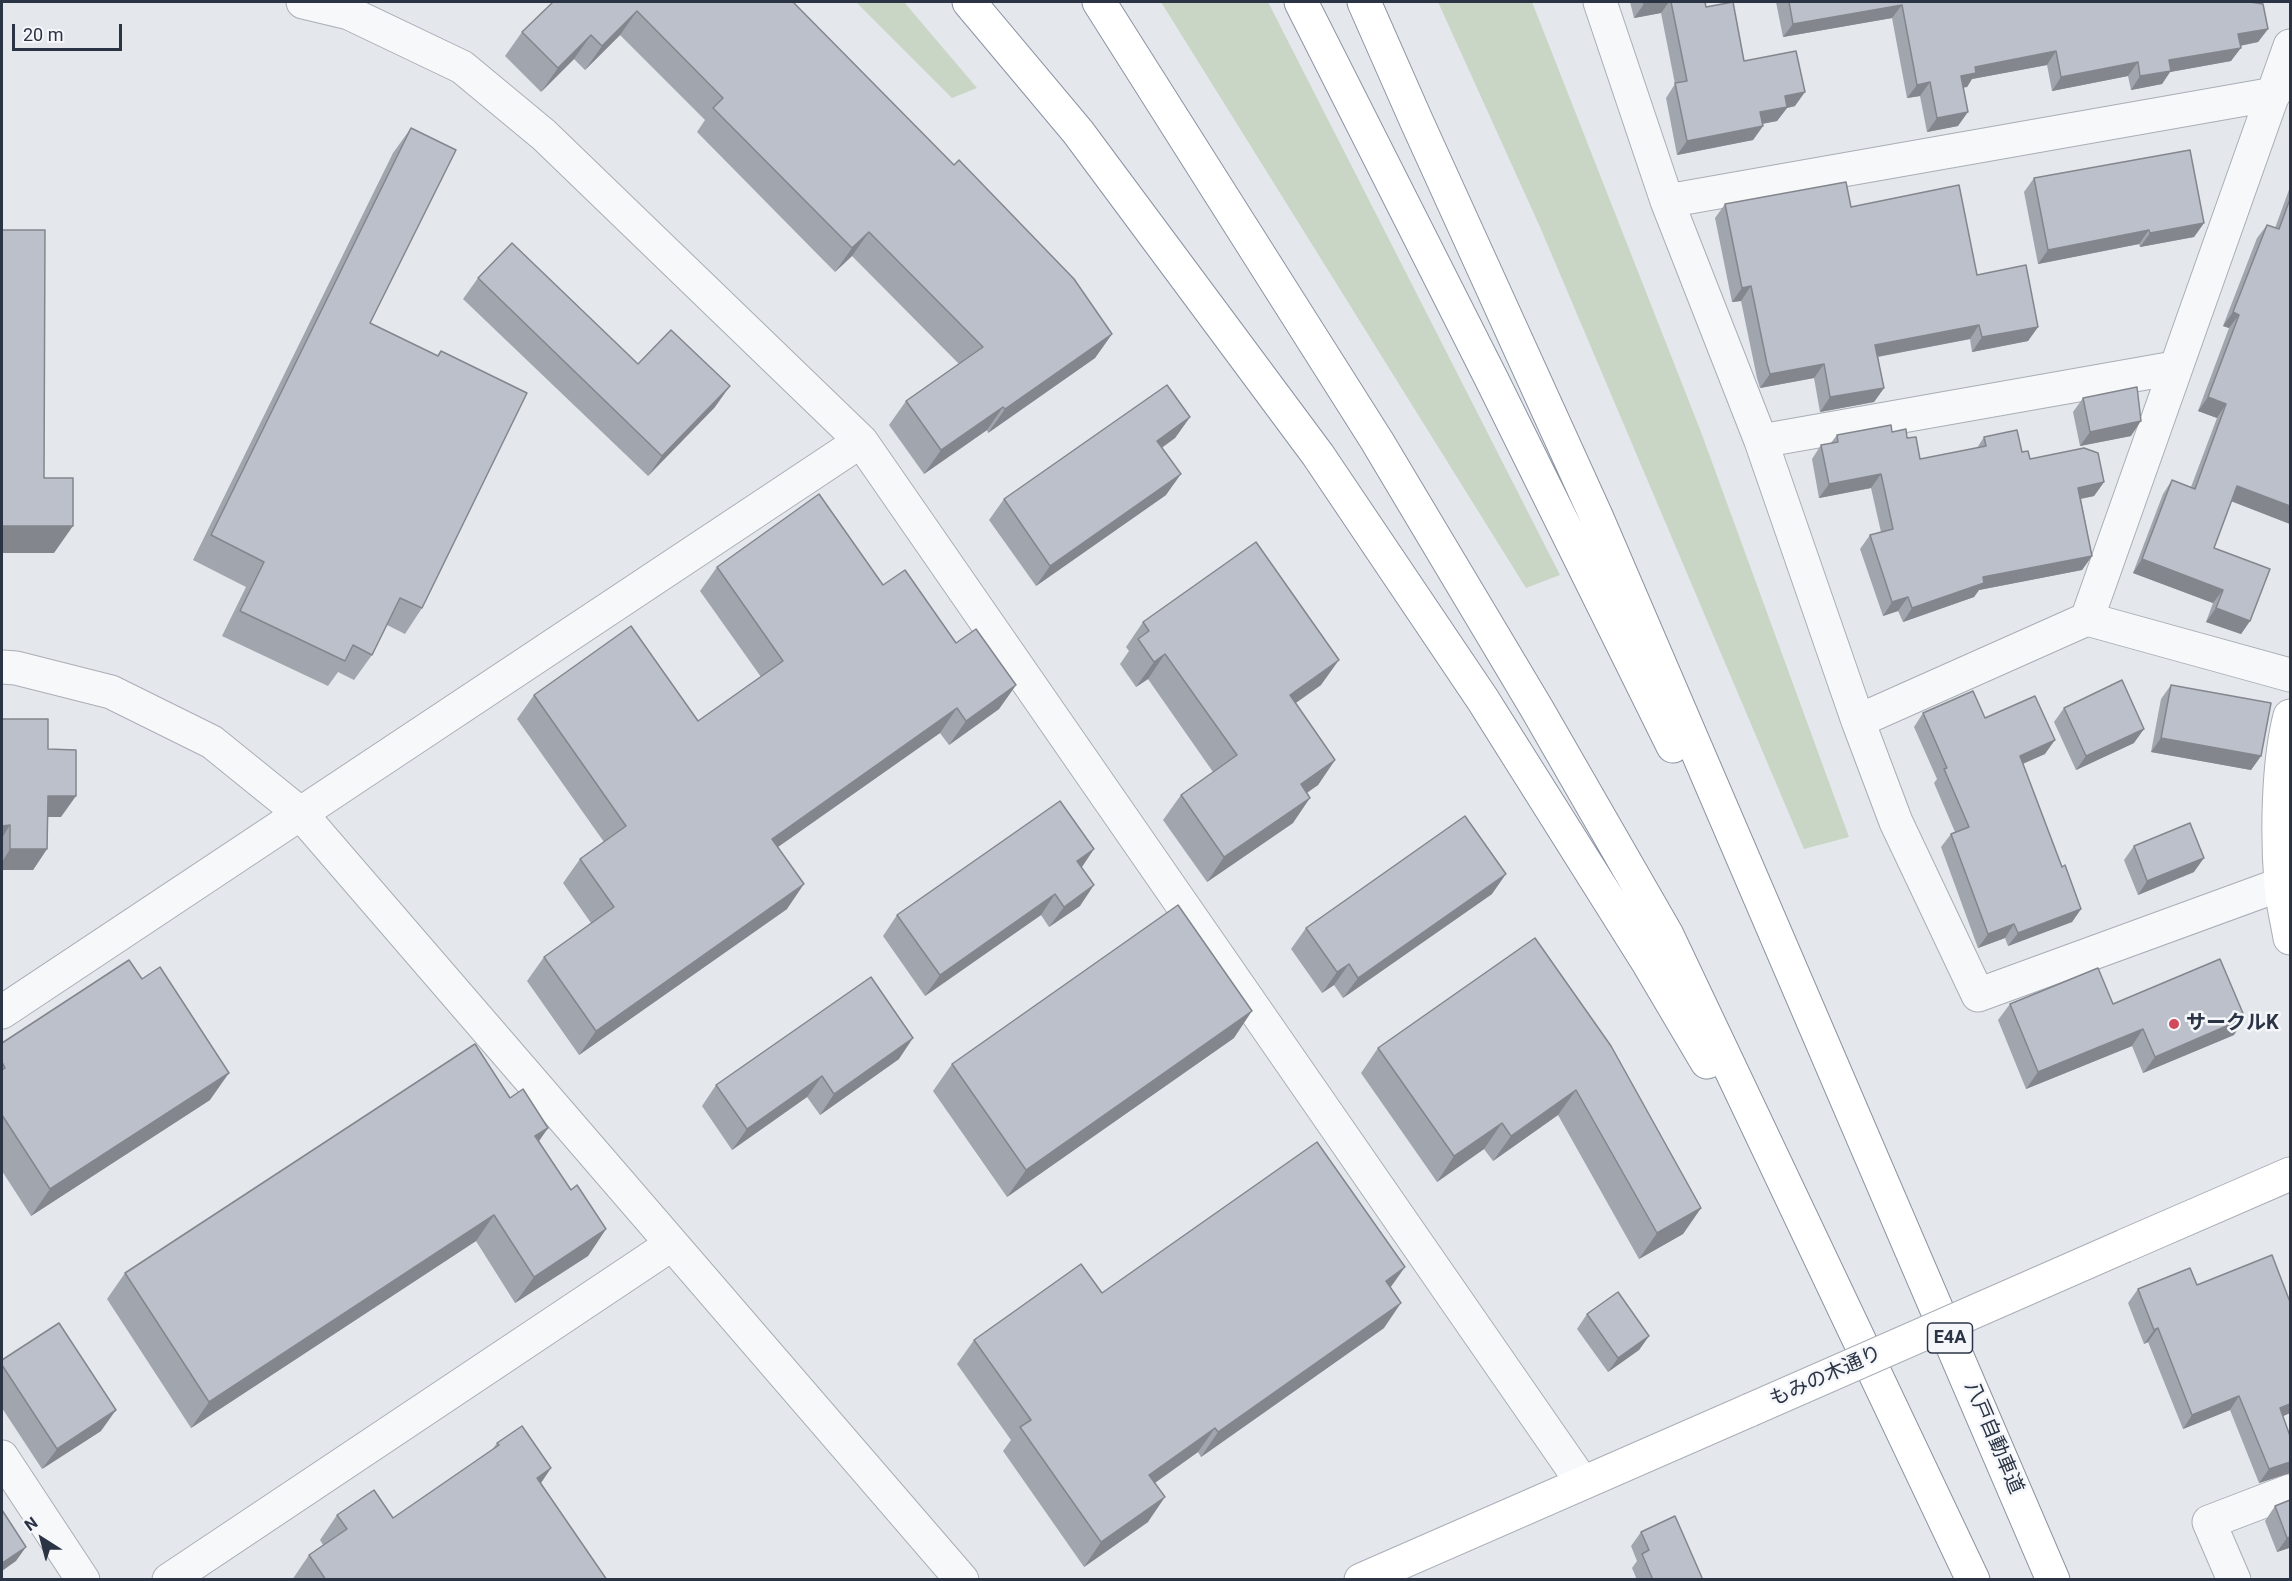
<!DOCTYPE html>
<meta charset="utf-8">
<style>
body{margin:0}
#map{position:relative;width:2292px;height:1581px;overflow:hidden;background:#e4e7ec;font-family:Roboto,sans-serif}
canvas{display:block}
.frame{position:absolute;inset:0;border:3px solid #2b3445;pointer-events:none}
.north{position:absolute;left:12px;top:1509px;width:60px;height:60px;-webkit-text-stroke:4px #f4f6f9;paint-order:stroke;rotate:324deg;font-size:16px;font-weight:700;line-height:24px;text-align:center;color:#2b3445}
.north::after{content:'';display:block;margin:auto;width:21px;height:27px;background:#2b3445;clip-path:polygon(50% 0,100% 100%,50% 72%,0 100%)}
.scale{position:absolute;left:12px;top:24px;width:110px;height:27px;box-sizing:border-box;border:3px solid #2b3445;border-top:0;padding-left:8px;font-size:18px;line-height:21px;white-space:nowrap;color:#2b3445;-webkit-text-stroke:4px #f4f6f9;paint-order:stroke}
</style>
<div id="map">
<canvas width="2292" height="1581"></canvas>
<div class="frame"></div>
<div class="north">N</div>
<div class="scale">20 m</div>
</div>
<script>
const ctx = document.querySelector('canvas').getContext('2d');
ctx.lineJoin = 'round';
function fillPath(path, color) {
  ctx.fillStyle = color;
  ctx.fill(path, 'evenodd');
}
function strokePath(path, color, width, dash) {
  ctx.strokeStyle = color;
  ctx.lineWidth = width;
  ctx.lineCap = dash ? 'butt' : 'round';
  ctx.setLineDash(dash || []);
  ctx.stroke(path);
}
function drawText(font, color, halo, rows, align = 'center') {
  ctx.font = font + ' Roboto,"Noto Sans JP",sans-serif';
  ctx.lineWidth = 5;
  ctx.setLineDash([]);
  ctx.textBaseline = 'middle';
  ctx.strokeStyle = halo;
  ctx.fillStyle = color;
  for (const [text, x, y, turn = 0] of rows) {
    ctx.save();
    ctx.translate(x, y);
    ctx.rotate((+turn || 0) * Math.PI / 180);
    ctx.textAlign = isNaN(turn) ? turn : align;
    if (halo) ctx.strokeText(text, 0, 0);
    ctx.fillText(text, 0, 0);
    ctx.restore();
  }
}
fillPath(new Path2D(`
 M856,2H904L977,88L952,98Z
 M1161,2H1268L1560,575L1526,588Z
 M1438,2H1532L1701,432L1849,837L1804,849L1540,227Z`), '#c9d6c5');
const street = new Path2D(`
 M303,2L349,13L462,67L544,135L861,441L1582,1482
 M1600,2L1667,201L1761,441L1858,721L1896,822L1978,995L2290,881
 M1667,201L2274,94
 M1761,441L2174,368
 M2087,619L2290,46
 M2,667L16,668L111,692L212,742L301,814L962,1580
 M1858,721L2087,619L2290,675
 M2,1012L861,441
 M2,1457L83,1580
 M169,1580L672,1244
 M2234,1580L2209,1522L2290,1491`);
const secondary = new Path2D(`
 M2290,716C2278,762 2277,835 2281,883C2282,901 2287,920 2290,938
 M2124,1246L2290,1174
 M1361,1580L1750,1410`);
const highway = new Path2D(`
 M969,2L1078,132L1318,455L1483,700L1649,964L1707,1062
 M1099,2L1377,441L1537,709L1667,935L1973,1580
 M1301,2L1491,378L1673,746
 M1364,2L1416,120L1597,518L2053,1580`);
strokePath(street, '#a9aeb7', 35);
strokePath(secondary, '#a9aeb7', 35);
strokePath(highway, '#8b94a3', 35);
strokePath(street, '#f7f8fa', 33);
strokePath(secondary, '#fff', 33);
strokePath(highway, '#fff', 33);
const secondaryBridge = new Path2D(`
 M1750,1410L2124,1246`);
strokePath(secondaryBridge, '#a9aeb7', 35, []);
strokePath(secondaryBridge, '#fff', 33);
fillPath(new Path2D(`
 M553,2H793L1112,334L1095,358L988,433L987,430L924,474L889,425L906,401L959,364L852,256L835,272L697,132L705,120L620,35L585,70L574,59L541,92L505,56L522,32Z
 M1630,2H1705L1706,7L1744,61L1795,106L1787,108L1777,121L1762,124L1763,126L1753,140L1677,155L1666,98L1675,84L1661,13L1634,18Z
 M1776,2H2250L2268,29L2258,42L2240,46L2231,61L2170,72L2162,84L2131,90L2128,76L2052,91L2047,65L1972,79L1967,87H1964L1958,126L1927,132L1920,96L1907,98L1892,18L1783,37Z
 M411,128L370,323L437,356L441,351L422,608L405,634L387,625L372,655L354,680L338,672L328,686L222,636L246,587L193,560L393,153Z
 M2034,178L2204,223L2194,237L2140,247L2139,244L2038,264L2024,192Z
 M2290,187V524L2232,501L2214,548L2250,621L2241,634L2206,622L2213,603L2133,573L2163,494L2172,480L2191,487L2217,418L2198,411L2229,328L2223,326L2257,238L2267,225L2275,228Z
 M1725,204L1851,207L1977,275L2038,327L2028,341L1972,352L1970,339L1878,357L1884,388L1874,402L1820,412L1814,378L1760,388L1757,378L1741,301L1732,302L1715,218Z
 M478,278L638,364L715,407L648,476L463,299Z
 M2083,398L2131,436L2080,446L2073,412Z
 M1190,417L1175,438L1162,448L1166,495L1036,586L989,520L1004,499Z
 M1892,432L1907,438L1920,459L1977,448L1984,437L2022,452L2030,459L2104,482L2094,496L2081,499L2092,556L2082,570L1979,590L1974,597L1903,622L1898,611L1883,616L1860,549L1870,535L1881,532L1871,488L1819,498L1812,459L1821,445L1830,444L1837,435Z
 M717,567L883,585L956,643L1016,685L999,709L949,745L940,733L778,847L787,909L579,1055L527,981L544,957L591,923L563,883L580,859L604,842L517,719L534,695L698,721L761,677L700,591Z
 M1143,622L1321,685L1295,703L1335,760L1318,785L1307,793L1293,823L1207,882L1163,820L1181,795L1213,772L1148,679L1136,687L1120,664L1129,651L1126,647Z
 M2171,685L2261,756L2251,770L2151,752L2161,699Z
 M2064,708L2134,743L2076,770L2054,722Z
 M1923,713L1985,718L2045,754L2023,764L2062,867L2081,909L2072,922L2008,946L2005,938L1978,948L1941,847L1951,834L1955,832L1934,783L1937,779L1914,727Z
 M2,719L48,749L61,817H48L47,849L33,870H2Z
 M2134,846L2194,872L2138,895L2124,860Z
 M1082,868L1080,906L1049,927L1041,915L925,996L883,936L897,915Z
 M1492,894L1343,998L1334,985L1322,993L1291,949L1306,928Z
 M1535,938L1701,1208L1683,1234L1639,1259L1558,1115L1493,1161L1484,1149L1437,1182L1361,1073L1378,1048Z
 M2010,1004H2113L2234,1035L2143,1073L2132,1046L2026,1089L1998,1020Z
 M1234,1038L1007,1197L933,1091L952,1064Z
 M2,1043L210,1100L31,1216L2,1171Z
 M899,1059L820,1115L807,1097L732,1150L702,1106L716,1085Z
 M510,1098L548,1128L539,1141L571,1190L606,1229L588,1256L515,1303L476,1241L191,1428L107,1299L125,1273Z
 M2197,1285L2290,1302V1413L2283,1416L2290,1436V1473L2259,1483L2230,1410L2183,1429L2148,1342L2144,1344L2128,1303L2138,1289Z
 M1391,1288L1384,1328L1201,1457L1198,1452L1155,1483L1148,1522L1084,1567L1003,1451L1011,1440L957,1364L974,1340L1102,1293Z
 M1587,1314L1649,1336L1639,1350L1608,1372L1577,1329Z
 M2,1360L101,1431L42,1469L2,1408Z
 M497,1443L551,1468L541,1483L607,1580H292L309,1555L323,1545L320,1540L337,1515L393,1518L492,1450Z
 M2290,1500V1554L2289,1548L2277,1552L2265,1521L2275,1506Z
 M1641,1532L1703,1580H1637L1632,1568L1637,1561L1631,1546Z`), '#a1a5ae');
fillPath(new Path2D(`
 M1657,2H1669L1661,13L1634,18L1644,4Z
 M1902,5L1892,18L1783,37L1793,24Z
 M637,11L620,35L585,70L602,46Z
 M2268,29L2258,42L2229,48L2238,34Z
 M591,35L574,59L541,92L558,68Z
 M2241,48L2231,61L2170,72L2162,84L2131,90L2140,76L2169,60Z
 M2056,51L2047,65L1972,79L1967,87L1952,90L1961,76L1975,67Z
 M2138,62L2128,76L2052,91L2061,77Z
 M1930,82L1920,96L1907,98L1917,85Z
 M1805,92L1795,106L1787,108L1777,121L1750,126L1760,112L1785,96Z
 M1968,112L1958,126L1927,132L1937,118Z
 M1763,126L1753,140L1677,155L1687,141Z
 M2204,223L2194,237L2140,247L2150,233Z
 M2149,230L2139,244L2038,264L2048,250Z
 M869,232L852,256L835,272L852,248Z
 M1751,286L1741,301L1732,302L1742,288Z
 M2233,312L2239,315L2229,328L2223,326Z
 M1979,325L1970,339L1865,359L1875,345Z
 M2038,327L2028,341L1972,352L1982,337Z
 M1112,334L1095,358L988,433L1005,409Z
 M1824,364L1814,378L1760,388L1770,374Z
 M730,386L715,407L648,476L662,456Z
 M1884,388L1874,402L1820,412L1830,397Z
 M2208,397L2226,404L2217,418L2198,411Z
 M1003,407L987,430L924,474L941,450Z
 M1190,417L1175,438L1142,461L1157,441Z
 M2141,421L2131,436L2080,446L2090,432Z
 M1181,474L1166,495L1036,586L1050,566Z
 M1881,474L1871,488L1819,498L1829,484Z
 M2104,482L2094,496L2069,501L2078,488Z
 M2237,486L2290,506V524L2228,500Z
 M2,526H73L54,553H2Z
 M2092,556L2082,570L1979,590L1974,597L1903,622L1912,608L1983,577Z
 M2142,559L2223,590L2213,603L2133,573Z
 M1908,597L1898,611L1883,616L1892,602Z
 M2216,608L2250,621L2241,634L2206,622Z
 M1165,654L1148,679L1136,687L1154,662Z
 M1339,660L1321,685L1272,720L1290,695Z
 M1016,685L999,709L949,745L966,721Z
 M957,708L940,733L755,863L772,839Z
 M2144,729L2134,743L2076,770L2086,756Z
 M2161,738L2261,756L2251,770L2151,752Z
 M2055,740L2045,754L2010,769L2020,756Z
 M1335,760L1318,785L1283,809L1301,784Z
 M48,796H76L61,817H34Z
 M1310,798L1293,823L1207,882L1224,857Z
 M10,825L2,838V826Z
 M10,849H47L33,870H2V862Z
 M1094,849L1080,870L1077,861Z
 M2204,858L2194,872L2138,895L2147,881Z
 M1506,874L1492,894L1343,998L1358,978Z
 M804,884L787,909L579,1055L596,1031Z
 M1094,885L1080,906L1049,927L1064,907Z
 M1055,894L1041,915L925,996L940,975Z
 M2081,909L2072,922L2008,946L2018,933Z
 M2014,924L2005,938L1978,948L1988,934Z
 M1349,964L1334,985L1322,993L1337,972Z
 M1252,1011L1234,1038L1007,1197L1026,1170Z
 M2245,1018L2234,1035L2143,1073L2155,1057Z
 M2143,1029L2132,1046L2026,1089L2038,1072Z
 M913,1038L899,1059L820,1115L834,1094Z
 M229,1073L210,1100L31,1216L50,1189Z
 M822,1076L807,1097L732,1150L747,1129Z
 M1576,1090L1558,1115L1493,1161L1511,1136Z
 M1502,1123L1484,1149L1437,1182L1454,1156Z
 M548,1128L530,1154L535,1136Z
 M1701,1208L1683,1234L1639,1259L1657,1233Z
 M494,1215L476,1241L191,1428L209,1402Z
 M606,1229L588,1256L515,1303L534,1277Z
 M1405,1267L1388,1291L1386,1281Z
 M1401,1303L1384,1328L1201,1457L1218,1432Z
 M2158,1328L2148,1342L2144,1344L2154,1330Z
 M1649,1336L1639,1350L1608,1372L1618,1358Z
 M2239,1396L2230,1410L2183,1429L2192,1415Z
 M2290,1404V1413L2270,1422L2280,1408Z
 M116,1410L101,1431L42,1469L57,1449Z
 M1215,1428L1198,1452L1132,1499L1149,1475Z
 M2290,1462V1473L2259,1483L2269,1469Z
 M551,1468L534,1493L537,1478Z
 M1165,1497L1148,1522L1084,1567L1101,1542Z
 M2290,1537V1546L2289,1548L2277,1552L2287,1538Z
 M26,1547L16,1561L2,1571V1563Z`), '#83868d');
const building = new Path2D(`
 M553,2H793L954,165L959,160L1074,279L1112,334L1005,409L1003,407L941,450L906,401L983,347L869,232L852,248L713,108L723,98L637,11L602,46L591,35L558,68L522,32Z
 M1643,2H1657L1644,4Z
 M1671,2H1705L1706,7L1733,2L1744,61L1796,51L1805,92L1785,96L1787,107L1760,112L1763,126L1687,141L1675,83L1687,81Z
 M1789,2H2250L2263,4L2268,29L2238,34L2241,48L2169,60L2171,71L2140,76L2138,62L2061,77L2056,51L1975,67L1976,73L1961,76L1968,112L1937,118L1930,82L1917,85L1902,5L1793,24Z
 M411,128L456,150L370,323L438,356L441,351L527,393L422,608L400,598L372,655L353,645L345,661L240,611L264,562L211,535Z
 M2190,150L2204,223L2150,233L2149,230L2048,250L2034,178Z
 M1846,182L1851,207L1959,185L1977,275L2026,265L2038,327L1982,337L1979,325L1875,345L1884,388L1830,397L1824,364L1770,374L1767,364L1751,286L1742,288L1725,204Z
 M2290,199V506L2237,486L2214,548L2270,569L2250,621L2216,608L2223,590L2142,559L2172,480L2195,489L2226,404L2208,397L2239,315L2233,312L2267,225L2279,229Z
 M2,230H45L44,478H73V526H2Z
 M512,243L638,364L671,330L730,386L662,456L478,278Z
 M1167,385L1190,417L1157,441L1181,474L1050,566L1004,499Z
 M2137,387L2141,421L2090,432L2083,398Z
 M1891,425L1892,432L1906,429L1907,438L1916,437L1920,459L1986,446L1984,437L2017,430L2022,452L2028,451L2030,459L2084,448L2098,453L2104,482L2078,488L2092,556L1983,577L1984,583L1912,608L1908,597L1892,602L1870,535L1893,529L1881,474L1829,484L1821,445L1838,442L1837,435Z
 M819,494L883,585L905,570L956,643L976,629L1016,685L966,721L957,708L772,839L804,884L596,1031L544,957L614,907L580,859L626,826L534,695L631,626L698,721L783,661L717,567Z
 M1256,542L1339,660L1290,695L1335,760L1301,784L1310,798L1224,857L1181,795L1237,755L1165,654L1154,662L1138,639L1149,631L1143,622Z
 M2122,680L2144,729L2086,756L2064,708Z
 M2171,685L2271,703L2261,756L2161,738Z
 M1973,691L1985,718L2035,696L2055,740L2020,756L2062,867L2065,865L2081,909L2018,933L2014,924L1988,934L1951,834L1969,827L1944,769L1947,768L1923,713Z
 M2,719H48V749L76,750V796H48L47,849H10V825L2,826Z
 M1060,801L1094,849L1077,861L1094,885L1064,907L1055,894L940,975L897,915Z
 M1465,816L1506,874L1358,978L1349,964L1337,972L1306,928Z
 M2190,823L2204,858L2147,881L2134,846Z
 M1178,905L1252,1011L1026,1170L952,1064Z
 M1535,938L1611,1046L1701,1208L1657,1233L1576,1090L1511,1136L1502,1123L1454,1156L1378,1048Z
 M2220,959L2245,1018L2155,1057L2143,1029L2038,1072L2010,1004L2098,968L2113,1004Z
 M129,960L142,979L160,967L229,1073L50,1189L2,1115V1070L5,1068L2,1062V1043Z
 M871,977L913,1038L834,1094L822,1076L747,1129L716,1085Z
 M475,1044L510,1098L523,1089L548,1128L535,1136L571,1190L577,1185L606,1229L534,1277L494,1215L209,1402L125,1273Z
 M1317,1142L1405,1267L1386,1281L1401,1303L1218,1432L1215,1428L1149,1475L1165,1497L1101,1542L1020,1427L1031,1420L974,1340L1081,1264L1102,1293Z
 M2272,1255L2290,1302V1404L2280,1408L2290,1436V1462L2269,1469L2239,1396L2192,1415L2158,1328L2154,1330L2138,1289L2190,1268L2197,1285Z
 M1618,1292L1649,1336L1618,1358L1587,1314Z
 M59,1323L116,1410L57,1449L2,1365V1360Z
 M522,1426L551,1468L537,1478L607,1580H326L309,1555L347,1529L337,1515L374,1490L393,1518L499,1445L497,1443Z
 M2290,1500V1537L2287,1538L2275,1506Z
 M2,1510L26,1547L2,1563Z
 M1675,1516L1703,1580H1653L1642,1554L1649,1550L1641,1532Z`);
fillPath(building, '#bbc0ca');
strokePath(building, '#83868d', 1.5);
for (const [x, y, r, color] of [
 [2174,1024,6,"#d1495b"]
]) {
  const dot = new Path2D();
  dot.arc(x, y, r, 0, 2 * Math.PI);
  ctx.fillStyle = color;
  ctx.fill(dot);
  strokePath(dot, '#f4f6f9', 2);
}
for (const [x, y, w] of [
 [1950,1338,45]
]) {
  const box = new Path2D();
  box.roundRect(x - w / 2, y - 15, w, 30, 4.5);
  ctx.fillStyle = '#f4f6f9';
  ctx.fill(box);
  strokePath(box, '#2b3445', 1.5);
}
drawText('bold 18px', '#2b3445', null, [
 ["E4A",1950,1338]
]);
drawText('bold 20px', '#2b3445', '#f4f6f9', [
 ["サークルK",2186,1024]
], 'left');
drawText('20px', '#2b3445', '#f4f6f9', [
 ["もみの木通り",1826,1377,-24],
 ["八戸自動車道",1993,1438,67]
]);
</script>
